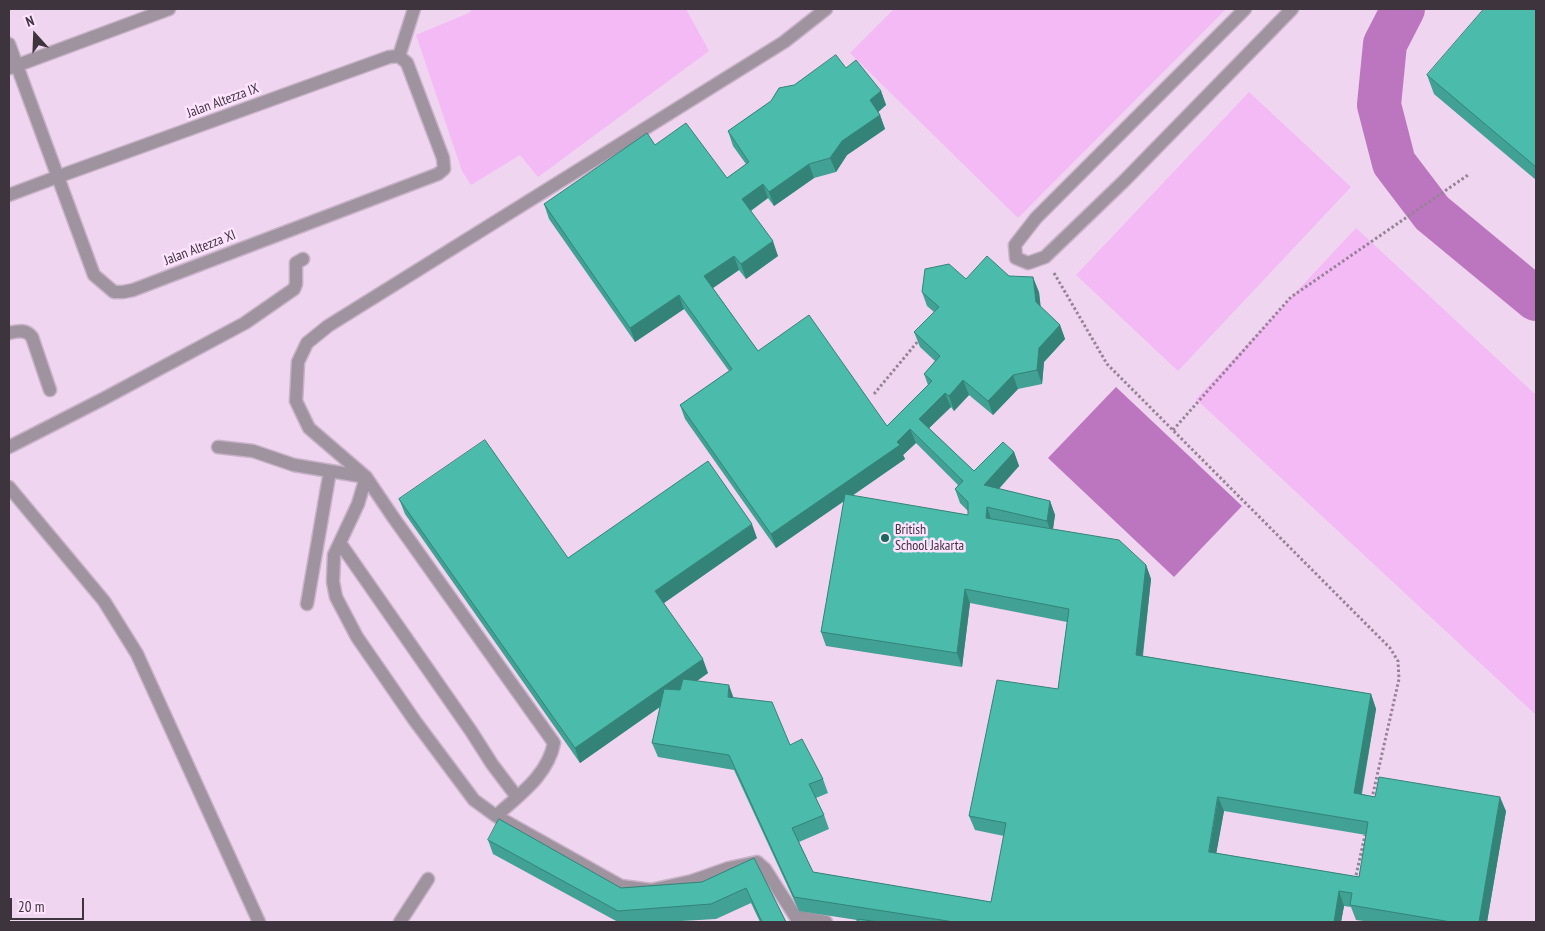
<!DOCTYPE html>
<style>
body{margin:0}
#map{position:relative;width:1545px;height:931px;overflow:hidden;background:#efd5ef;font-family:"PT Sans Narrow",sans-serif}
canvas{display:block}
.frame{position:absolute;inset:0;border:10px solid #3e343e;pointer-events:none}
.north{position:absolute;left:10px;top:10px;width:50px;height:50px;-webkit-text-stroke:4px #fde3fd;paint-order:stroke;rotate:340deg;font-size:14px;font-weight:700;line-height:20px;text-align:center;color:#3e343e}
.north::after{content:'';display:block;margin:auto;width:18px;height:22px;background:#3e343e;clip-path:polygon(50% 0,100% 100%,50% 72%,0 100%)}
.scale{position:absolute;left:10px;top:898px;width:74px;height:22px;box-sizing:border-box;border:2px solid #3e343e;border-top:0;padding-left:6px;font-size:15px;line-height:18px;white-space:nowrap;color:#3e343e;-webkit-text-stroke:4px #fde3fd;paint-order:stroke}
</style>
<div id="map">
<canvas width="1545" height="931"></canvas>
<div class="frame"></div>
<div class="north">N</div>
<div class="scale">20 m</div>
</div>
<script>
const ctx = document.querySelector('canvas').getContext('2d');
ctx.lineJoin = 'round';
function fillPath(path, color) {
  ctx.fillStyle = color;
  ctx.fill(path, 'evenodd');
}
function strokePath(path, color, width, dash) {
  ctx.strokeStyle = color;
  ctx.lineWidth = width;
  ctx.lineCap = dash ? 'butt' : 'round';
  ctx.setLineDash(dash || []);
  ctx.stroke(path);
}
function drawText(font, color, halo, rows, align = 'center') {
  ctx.font = font + ' "PT Sans Narrow",sans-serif';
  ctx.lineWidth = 5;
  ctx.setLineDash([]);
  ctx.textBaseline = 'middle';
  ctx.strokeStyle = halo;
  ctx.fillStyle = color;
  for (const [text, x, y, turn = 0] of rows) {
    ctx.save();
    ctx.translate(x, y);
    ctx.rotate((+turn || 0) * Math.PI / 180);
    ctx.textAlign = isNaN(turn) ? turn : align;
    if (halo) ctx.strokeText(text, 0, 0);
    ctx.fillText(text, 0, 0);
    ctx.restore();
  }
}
fillPath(new Path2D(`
 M471,9H686L709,51L538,177L520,155L471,185L462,171L416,35L471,12Z
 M894,9H1226L1018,218L850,53Z
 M1249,92L1351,187L1178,371L1076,275Z
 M1356,228L1536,395V715L1196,399Z`), '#f4baf5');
fillPath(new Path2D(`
 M1116,387L1242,506L1174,577L1048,458Z`), '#bc76bf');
strokePath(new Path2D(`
 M1403,9L1385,44L1379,105L1394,163L1432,213L1536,299`), '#bc76bf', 44);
const minor = new Path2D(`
 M1245,9L1036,218L1015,245L1016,258L1028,263L1045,257L1125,180L1292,9
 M9,44L94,275L114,292H123L133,290L438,174L444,169L443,158L407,63L399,56L389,57L57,177L9,195
 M399,56L414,9
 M10,68L169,9
 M9,333C18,331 26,329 32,337L50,390
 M9,447L103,399L245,323L294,289L296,284V263L303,259
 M218,447L253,451L294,465L366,477
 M366,477L358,504L334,555L333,582L336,597L357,637L415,721L474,800L496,816L621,886L651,890L692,881L729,868L757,862L765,869L799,922
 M9,487L104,601L137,654L259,922
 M340,543L471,731L492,764L517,797
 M307,604L330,471
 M496,816C519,795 548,775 554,743L393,517L366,477L309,428L296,401L298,362L307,343L328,326L784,42L826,9
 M795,916L826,922
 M400,922L428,879`);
strokePath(minor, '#c8b2c8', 15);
strokePath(new Path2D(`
 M1054,273L1107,364L1390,648L1398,661L1399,679L1372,798
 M874,394L919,340
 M1173,430L1291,297L1468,175
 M1355,880L1365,835`), '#958395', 3, [2.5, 2.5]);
strokePath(minor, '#9e939e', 12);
fillPath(new Path2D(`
 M1536,9V180L1434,94L1427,75Z
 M846,68L881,91L886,105L878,112L880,115L885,129L847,155L836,172L814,178L774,206L768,198L751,211L778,256L746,279L739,270L713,288L758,351L887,426L928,385L924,374L935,361L920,347L914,332L934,312L927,306L922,292L966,279L1009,276L1039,292L1040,306L1060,325L1065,339L1044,362L1042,384L1018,389L993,415L969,395L954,411L951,407L929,428L974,471L1014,452L1019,466L999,489L1050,501L1055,515L1053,529L1146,565L1151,579L1143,656L1371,694L1376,709L1362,794L1375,797L1506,811L1487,922H1371L1356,920L1351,907L1344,906L1341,922H857V920L799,911L734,770L658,757L652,743L660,707L580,763L405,514L399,499L568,558L757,538L664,603L708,673L697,681L733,698L790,745L823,779L828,793L816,798L824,815L829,829L799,842L813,872L991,902L1004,836L975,830L969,816L1058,689L1067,622L970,603L962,667L826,646L821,632L844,501L776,548L685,419L680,405L729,371L684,309L635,342L549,219L544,204L655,145L727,178L746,164L733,146L728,131L794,85ZM916,443L958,485L955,489L960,503L968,511V515L852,496L905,459L903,455ZM1224,811L1366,835L1359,877L1216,853Z
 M488,840L621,888L702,882L754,858L786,922H760L751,903L716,919L664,922H618L493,854Z`), '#40a194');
fillPath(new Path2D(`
 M881,91L886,105L875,115L870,100Z
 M880,115L885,129L847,155L836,172L830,158L842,141Z
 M809,164L814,178L774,206L769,192Z
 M763,184L768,198L747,213L742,199Z
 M773,241L778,256L746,279L741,264Z
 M734,256L739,270L710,290L704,276Z
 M1033,277L1039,292L1042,317L1036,302Z
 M679,295L684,309L635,342L630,328Z
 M1060,325L1065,339L1044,362L1042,384L1037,370L1039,348Z
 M1013,375L1018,389L993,415L988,401Z
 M963,380L969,395L954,411L949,396Z
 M945,393L951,407L924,433L919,419Z
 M910,429L916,443L903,455L905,459L776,548L771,534L897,442Z
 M1014,452L1019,466L989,499L984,485Z
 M1050,501L1055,515L1052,535L1047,521Z
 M987,507L992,522L986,518Z
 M752,524L757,538L661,605L655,591Z
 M1146,565L1151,579L1141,669L1136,655Z
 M965,589L970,603L962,667L957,653Z
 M703,659L708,673L580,763L575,748Z
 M729,685L734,699L728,697Z
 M1371,694L1376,709L1359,807L1354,793Z
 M1218,797L1224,811L1214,866L1209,852Z
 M1500,797L1506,811L1487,922H1479Z
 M1339,891L1344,906L1341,922H1334Z`), '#348378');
const building = new Path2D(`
 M1484,9H1536V167L1427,75Z
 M836,55L846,68L856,60L881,91L870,100L880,115L842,141L830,158L809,164L769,192L763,184L742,199L773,241L741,264L734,256L704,276L758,351L809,315L887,426L932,381L924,374L940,356L914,332L939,307L922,292L925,269L949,264L966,279L987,256L1009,276L1033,277L1036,302L1060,325L1039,348L1037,370L1013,375L988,401L963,380L949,396L945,393L919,419L974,471L1003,442L1014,452L984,485L1050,501L1047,521L987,507L986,518L1119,540L1146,565L1136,655L1371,694L1354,793L1375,797L1379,777L1500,797L1479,922H1451L1350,905L1352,893L1339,891L1334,922H954L794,897L729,755L652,743L664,689L680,690L683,679L729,685L728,697L772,702L790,745L802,739L823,779L809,784L824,815L792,828L813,872L991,902L1006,823L969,816L997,680L1058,689L1069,609L965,589L957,653L821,632L845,494L968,515V502L955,489L963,481L910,429L897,442L900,445L771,534L680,405L732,369L679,295L630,328L544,204L647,133L655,145L686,123L727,178L749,162L728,131L771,101L779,88L794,85ZM1218,797L1368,822L1359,877L1209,852Z
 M485,440L568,558L708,461L752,524L655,591L703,659L575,748L399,499Z
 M499,819L621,888L702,882L754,858L786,922H762L746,888L711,904L618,911L488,840Z
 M858,919L878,922H857Z`);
fillPath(building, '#4bbbac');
strokePath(building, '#348378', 1);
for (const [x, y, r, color] of [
 [885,538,5,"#1e675d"]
]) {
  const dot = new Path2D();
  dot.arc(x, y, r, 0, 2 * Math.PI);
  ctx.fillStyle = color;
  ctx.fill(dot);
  strokePath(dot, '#fde3fd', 2);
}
drawText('14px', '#3e343e', '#fde3fd', [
 ["Jalan Altezza IX",223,101,-20],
 ["Jalan Altezza XI",200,248,-21]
]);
drawText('14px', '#3e343e', '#fde3fd', [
 ["British",895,530],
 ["School Jakarta",895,546]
], 'left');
</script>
